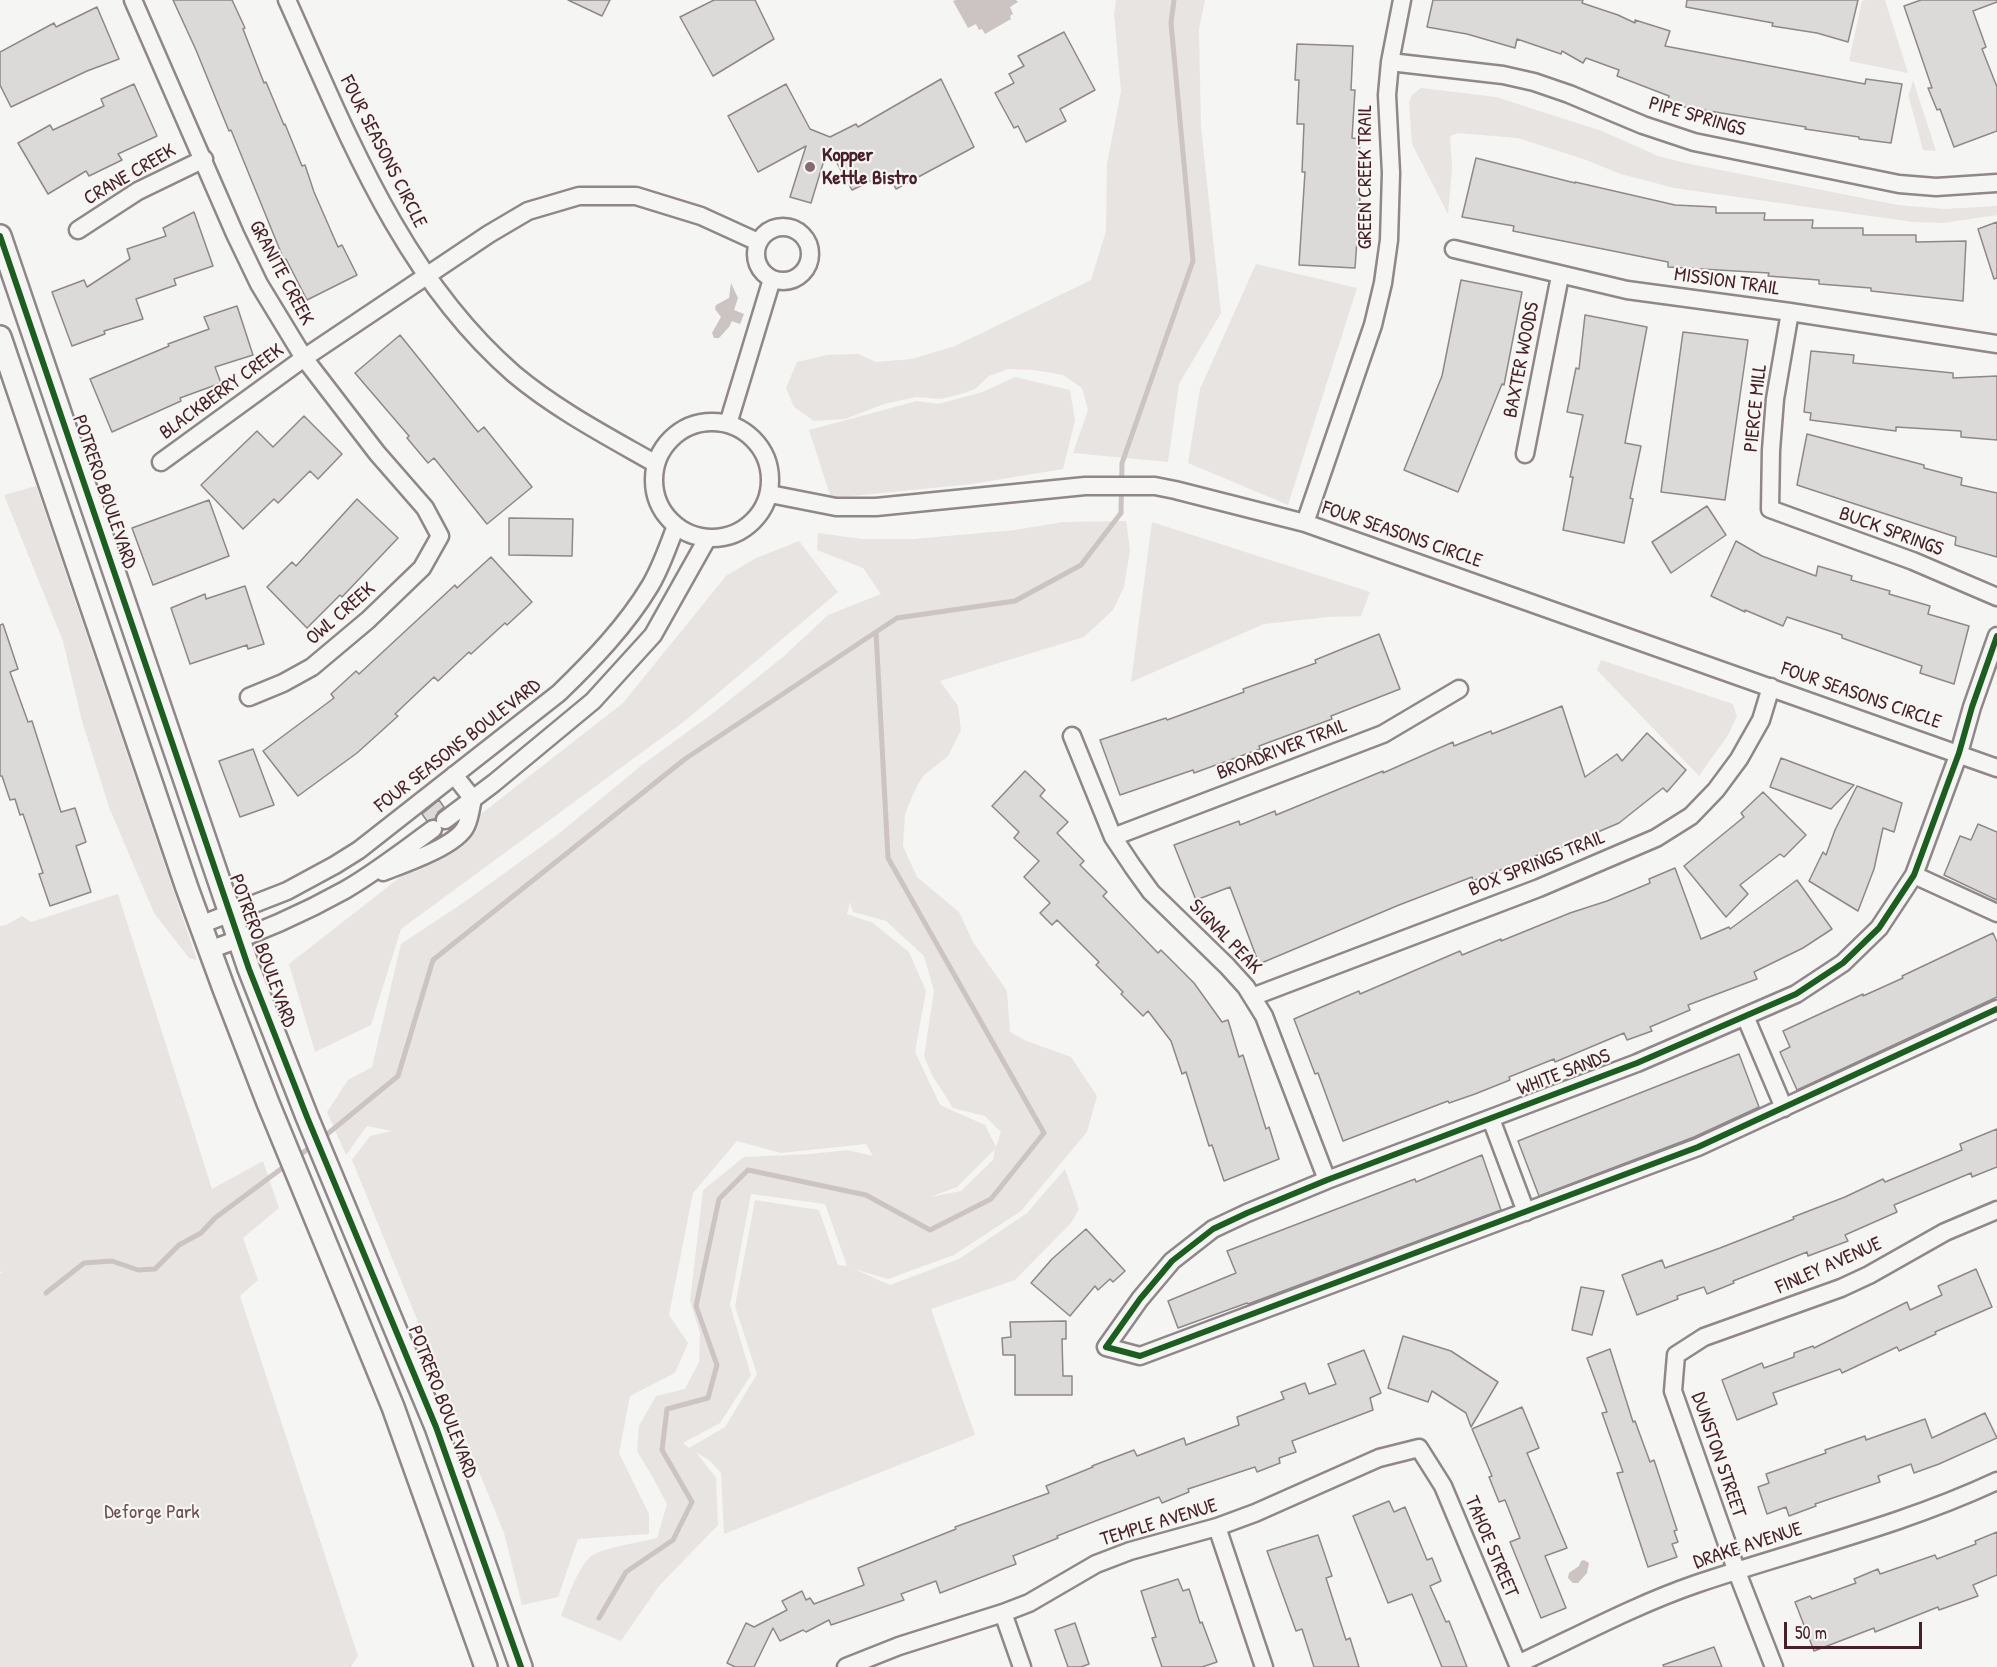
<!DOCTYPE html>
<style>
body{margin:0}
#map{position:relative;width:1997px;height:1667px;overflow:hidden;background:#f5f5f3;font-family:"Patrick Hand",sans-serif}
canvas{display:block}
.scale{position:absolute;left:1784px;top:1622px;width:138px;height:27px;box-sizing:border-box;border:3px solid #4a1f2b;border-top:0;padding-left:8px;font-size:18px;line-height:21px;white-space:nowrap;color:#4a1f2b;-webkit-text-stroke:4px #f6f6f2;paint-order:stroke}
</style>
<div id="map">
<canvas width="1997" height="1667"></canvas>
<div class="scale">50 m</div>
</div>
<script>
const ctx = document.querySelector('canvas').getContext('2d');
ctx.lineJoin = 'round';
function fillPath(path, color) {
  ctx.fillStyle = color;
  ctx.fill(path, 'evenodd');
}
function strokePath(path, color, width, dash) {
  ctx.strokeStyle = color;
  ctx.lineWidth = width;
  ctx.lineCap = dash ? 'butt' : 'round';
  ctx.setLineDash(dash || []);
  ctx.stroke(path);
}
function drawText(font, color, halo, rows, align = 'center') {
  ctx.font = font + ' "Patrick Hand",sans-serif';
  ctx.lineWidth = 4.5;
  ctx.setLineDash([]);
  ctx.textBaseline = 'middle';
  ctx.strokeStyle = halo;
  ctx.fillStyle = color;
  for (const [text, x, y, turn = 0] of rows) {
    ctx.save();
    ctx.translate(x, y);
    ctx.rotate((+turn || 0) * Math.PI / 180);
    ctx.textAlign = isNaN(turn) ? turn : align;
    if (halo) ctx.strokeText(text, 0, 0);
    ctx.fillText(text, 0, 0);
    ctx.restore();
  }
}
fillPath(new Path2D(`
 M1116,0H1205L1199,29L1201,127L1221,313L1179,384L1168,462L1073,453L1088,410L1082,388L1063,375L1034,370L1008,369L989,376L975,389L961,394L941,399L916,397L884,404L845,419L814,421L794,407L786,388L797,362L827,355L858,354L876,362L912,359L955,346L1091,280L1106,231L1107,164L1121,91L1114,14Z
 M1866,0H1885L1908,73L1849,61L1862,1Z
 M1913,80L1936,151L1923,150L1908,94L1910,91Z
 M1421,88L1496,97L1602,131L1658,156L1690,164L1898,205L1945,209L1997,206V215L1943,223L1913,222L1674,188L1621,174L1586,160L1518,138L1458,133L1450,136L1452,168L1448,214L1412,144L1409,103L1412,95Z
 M1256,264L1357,288L1288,505L1188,463L1200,389Z
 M1015,377L1070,390L1075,420L1063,469L972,484L831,498L809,430L917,401L938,404L983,392Z
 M36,486L197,960L189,958L154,913L109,807L82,721L63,641L4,495Z
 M1126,521L1130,550L1124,587L1113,610L1084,637L940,681L958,706L961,730L948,756L923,776L915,790L905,814L903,846L917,877L959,912L973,942L1007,991L1010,1032L1024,1040L1071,1057L1097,1096L1087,1132L1021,1211L954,1255L888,1279L854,1269L890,1285L959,1259L1027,1213L1065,1169L1079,1209L1071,1223L1015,1280L931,1309L975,1435L724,1534L721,1473L710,1461L696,1452L716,1478L718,1525L659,1586L621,1641L561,1616C568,1598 576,1571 590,1557C600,1548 642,1542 657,1538L667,1504L652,1476L637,1451L639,1426L656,1396L685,1389L699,1362L700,1333L690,1301L703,1190L744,1157L810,1154L848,1150L873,1156L866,1144L781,1153L737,1141L693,1193L669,1315L688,1343L675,1373L630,1396L619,1453L649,1514V1534L578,1539L558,1597L522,1605L504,1533L352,1160L370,1136L392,1131L367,1126L346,1155L327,1112L348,1080L372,1067L401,944L466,901L557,835L642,765L712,714L783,657L828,615L881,594L863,568L817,550L818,533L862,539H914L1015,530L1063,522ZM850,902L853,912L886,921L924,956L934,991L924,1056L932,1075L953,1108L985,1116L1001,1132L996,1147L985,1125L940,1105L915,1052L926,991L909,952L873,923L847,914ZM995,1149L993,1160L961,1191L930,1197L957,1187ZM751,1194L825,1204L847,1266L838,1265L819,1210L755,1200L735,1306L757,1374L725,1427L689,1448L683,1443L720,1423L751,1375L730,1305Z
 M1152,522L1370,592L1361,616L1329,617L1264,624L1131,682Z
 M799,541L838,592L686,720L401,929L371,1025L315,1052L289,964L623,703L726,576L754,559Z
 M1601,660L1733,704L1737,716L1728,735L1699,776L1597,670Z
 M118,894L212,1189L263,1161L279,1208L243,1238L258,1280L240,1296L358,1656L351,1667H0V1273H2L0,1271V926L6,925L22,916L31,922Z`), '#e8e4e2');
fillPath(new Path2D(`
 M956,0H1016L1018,2L1010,7L1013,14L1010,16L1011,19L985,34L982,29L979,30L976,24L968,28L953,1Z
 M731,283L738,298L734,310L744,314L740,324L732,321L729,327L719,338H714L712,333L721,317L715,309L716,305L729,298Z
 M1584,1560L1589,1563L1587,1573L1578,1583H1573L1568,1578L1569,1573L1579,1566L1581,1561Z`), '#ccc3c3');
strokePath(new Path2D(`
 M320,1140L398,1076L433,960L685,759L897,618L1015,601L1081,565L1121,513L1122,463L1193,261L1171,23L1174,0
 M296,1158L313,1145
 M46,1293L84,1263L112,1261L138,1270L155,1269L179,1245L201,1233L215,1218L289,1163
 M599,1618L626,1572L673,1540L692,1502L662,1450L667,1409L708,1398L717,1365L696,1306L719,1199L748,1170L866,1195L930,1230L991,1199L1044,1133L888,858L876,632`), '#ccc3c3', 5);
const building = new Path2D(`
 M173,0H232L245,28L243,29L264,83L266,82L284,125L285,124L302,166L305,165L314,192L338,247L342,245L357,275L307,300L286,259L284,260L231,130L229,131L196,50Z
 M568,0H610L602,16Z
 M714,0H755L774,39L713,76L680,17Z
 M1433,0H1583L1582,3L1618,15L1635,23V20L1670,31L1665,46L1865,84L1866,79L1902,84L1891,143L1859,139V137L1805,129L1806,127L1667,104L1669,96L1617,76L1619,70L1586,58L1583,63L1562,51L1561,54L1517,39L1515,48L1467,34L1427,27Z
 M1687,0H1858L1848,42L1817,33L1772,26L1773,23L1686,7Z
 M1921,0H1997V2L1973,11L1986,47L1982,49L1997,87V131L1954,147L1940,109L1937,110L1928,88H1932L1904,6Z
 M97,7L119,59L87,71L11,107L0,85V52L54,23L56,27Z
 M1064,32L1095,90L1060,109L1066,121L1026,142L1018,126L1014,128L995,93L1014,83L1009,74L1024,66L1018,56Z
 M1297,44L1353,46L1351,90H1355L1352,138L1360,139L1358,184H1361L1355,268L1299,265L1305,172H1302L1304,124H1297L1299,80H1295Z
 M941,79L974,147L896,189L887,173L852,190L828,147L811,203L790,197L806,146L758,172L728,116L786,84L810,129L830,137L856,124L858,127Z
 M134,84L157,136L118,154L122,160L89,176L86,171L48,194L18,143L50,125L53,130L104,106L101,99Z
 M1476,158L1575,183V182L1675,205L1716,207V213H1765L1764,220H1813L1812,228H1863V235H1916V242L1966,241L1963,301L1871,291V288L1819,284V280L1768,276L1769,273L1668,267V262L1513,231L1514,226L1462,217Z
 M194,212L213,266L174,279L176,285L136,299L143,319L104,331L105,334L72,346L52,292L84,280L87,287L130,259L127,249L166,236L163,228Z
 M1997,222V278L1994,279L1978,229Z
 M1461,280L1522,292L1504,385L1502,384L1458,492L1404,470L1442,376Z
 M237,306L253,355L215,367L221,383L180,398L181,401L112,432L90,379L169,346L168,344L209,329L204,317Z
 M1585,315L1647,327L1625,443L1641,446L1630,498L1633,499L1624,543L1563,530L1573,477H1570L1583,415L1567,412L1576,368L1579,369Z
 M1683,332L1748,340L1725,500L1661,492Z
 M400,335L478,432L484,427L532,487L487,524L434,458L428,463L407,438L409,436L355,373Z
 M1811,351L1854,355L1853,363L1953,373V378L1997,376V440L1961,437V431L1896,427V431L1810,420L1811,413L1804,412Z
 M304,416L342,454L318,479L310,471L278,503L274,499L243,529L201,485L257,431L273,447Z
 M1807,434L1924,465V468L1962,478L1961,485L1997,493V557L1955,545L1956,537L1797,485Z
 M357,499L398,538L342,597L340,595L307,628L267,587L292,562L296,566Z
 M209,500L229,556L153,585L132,528Z
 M1707,506L1726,535L1671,573L1652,542Z
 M509,518L573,519L572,556L509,555Z
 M1736,541L1762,556L1816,576L1818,566L1852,576L1851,580L1890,591L1889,594L1930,606L1928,614L1969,626L1954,684L1920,673L1922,666L1842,638V635L1787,617L1783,626L1745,610V612L1711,596Z
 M491,557L532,602L507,625L505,623L471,654L469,652L438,681L434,677L395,714L398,716L357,753L298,796L263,751L334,698L331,694L356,671L359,674L455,585L457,588Z
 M245,586L264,644L248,649L247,645L190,664L171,608L205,594L206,599Z
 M3,624L18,669L10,672L28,722L32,721L61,812L75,808L86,842L76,846L91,892L50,906L39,874L43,873L23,814L20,815L15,799L10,800L2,776H0V625Z
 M1379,634L1400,689L1331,716L1332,719L1259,746L1260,749L1194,773L1193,770L1120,795L1100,740L1166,718L1167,720L1244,692L1243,689L1316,663L1315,660Z
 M1562,706L1585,777L1617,754L1622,761L1647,733L1686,770L1667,792L1663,788L1619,823L1544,855L1543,853L1473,881L1472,877L1399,905L1259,964L1230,887L1196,900L1174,845L1239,821L1240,825L1275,811L1276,815L1383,771V773L1453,742L1454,746L1491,731L1492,734Z
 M253,749L274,805L240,817L219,761Z
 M1781,758L1842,781L1854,785L1831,809L1770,787Z
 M1025,771L1045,790L1040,796L1068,822L1057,833L1084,861L1080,865L1107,892L1103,896L1158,953L1161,950L1194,983L1222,1022L1228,1020L1239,1057L1243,1055L1266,1129L1269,1127L1279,1159L1224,1181L1212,1145L1209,1146L1186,1072L1182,1074L1171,1041L1148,1011L1143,1016L1121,994L1123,992L1096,965L1099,962L1057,920L1052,925L1040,913L1050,903L1024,877L1039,861L1014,838L1019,832L992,806Z
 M1857,786L1902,803L1894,832L1883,828L1874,869L1858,911L1809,881L1823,852L1826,855L1835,830Z
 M1763,792L1806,835L1784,857L1780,854L1740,885L1748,894L1726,917L1684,866L1744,817L1741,813Z
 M439,800L444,807L438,812L435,819L427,821L422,814Z
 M1978,824L1997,832V900L1944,875L1960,836L1971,840Z
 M1675,868L1701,939L1729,927L1730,929L1797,880L1832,929L1803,948L1754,972L1757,979L1688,1005L1690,1010L1650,1027L1652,1031L1627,1040L1624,1033L1555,1062L1554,1059L1509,1077L1510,1080L1475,1094L1449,1103L1448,1101L1343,1141L1318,1073L1315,1074L1294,1019L1359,991L1360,994L1460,951L1462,955L1501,939V941L1570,913L1607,901L1650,883L1649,879Z
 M1993,933L1997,942V997L1797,1090L1780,1052L1790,1047L1783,1031L1863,994V996L1903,978L1902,976Z
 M1739,1054L1759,1107L1694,1137L1539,1196L1518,1141Z
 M1997,1129V1167L1972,1177L1971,1173L1894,1205L1897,1212L1845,1235L1848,1241L1808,1256L1807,1252L1733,1281L1734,1283L1707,1294L1704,1287L1677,1296L1678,1299L1637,1315L1622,1275L1662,1260L1665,1268L1720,1248L1794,1219L1793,1217L1845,1197L1883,1179L1885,1182L1962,1150L1960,1144Z
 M1482,1155L1501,1210L1248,1304L1247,1303L1178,1328L1168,1301L1236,1273L1227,1251L1415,1179L1416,1182Z
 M1086,1229L1125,1271L1113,1282L1110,1279L1098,1290L1095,1286L1070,1316L1031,1283L1052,1259Z
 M1976,1269L1992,1307L1935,1332L1936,1334L1899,1351L1897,1347L1842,1373L1840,1369L1773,1393L1777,1404L1737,1420L1722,1380L1762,1363L1764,1368L1794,1357V1353L1813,1346L1814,1348L1907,1302L1910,1310L1942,1295L1938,1286Z
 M1581,1287L1604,1291L1592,1335L1572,1330Z
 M1066,1321V1339H1062L1063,1376H1072V1395H1015V1355H1003L1002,1338L1011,1337L1010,1322Z
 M1403,1336L1451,1351L1498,1382L1471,1427L1466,1413L1432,1391L1428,1402L1388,1388Z
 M1610,1349L1633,1422L1635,1421L1650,1462L1654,1460L1677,1530L1674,1531L1678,1542L1672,1544L1677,1557L1648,1567L1617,1473L1623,1472L1602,1413L1607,1412L1587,1358Z
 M1364,1350L1381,1393L1370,1398L1373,1410L1292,1441L1296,1452L1279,1458L1280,1463L1257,1472L1255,1467L1188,1489L1189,1492L1162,1503L1159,1497L1098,1520L1057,1536L1058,1538L1013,1556L1016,1564L940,1593L936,1581L901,1594L904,1600L831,1625L829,1620L806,1632L803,1630L780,1641L773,1628L754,1667H735L727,1663L746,1623L754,1627L787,1610L782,1601L802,1591L806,1600L810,1598L814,1604L864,1585L858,1568L956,1529L955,1527L1049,1493L1046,1486L1093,1467L1092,1466L1134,1450L1137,1456L1184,1438L1186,1445L1239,1425L1237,1417L1284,1399L1281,1392L1305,1383L1309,1394L1336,1384L1328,1364Z
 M1522,1407L1539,1448L1527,1453L1567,1548L1545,1556L1566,1608L1541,1618L1510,1542L1520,1538L1505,1500L1499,1502L1489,1477L1492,1476L1472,1429Z
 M1985,1413L1997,1438L1939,1464L1914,1473L1911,1464L1878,1476L1880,1482L1815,1504L1816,1506L1789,1516L1786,1507L1767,1514L1758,1487L1769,1483L1766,1474L1826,1453L1825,1450L1865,1436L1866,1440L1925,1419L1932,1438Z
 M1389,1501L1394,1512L1405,1507L1427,1560L1432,1558L1441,1581L1430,1586L1446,1622L1449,1621L1467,1667H1442L1412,1594L1388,1603L1353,1516Z
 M1997,1532V1575L1973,1585L1978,1596L1939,1610L1938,1607L1875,1632L1874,1628L1814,1651L1795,1602L1810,1596L1812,1599L1856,1583L1854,1579L1878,1569L1880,1574L1935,1555L1937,1559L1976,1544L1975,1541Z
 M1318,1535L1332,1576L1326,1578L1346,1640L1350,1638L1359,1667H1314L1302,1629L1296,1631L1267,1551Z
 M1178,1579L1183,1591L1189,1589L1200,1623L1202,1622L1217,1662L1202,1667H1162L1152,1638L1156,1637L1141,1591Z
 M1075,1623L1089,1664L1081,1667H1068L1055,1630Z
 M1714,1647L1722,1667H1664L1663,1665Z`);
fillPath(building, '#dcdad9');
strokePath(building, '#8f8788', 1.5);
const minor = new Path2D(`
 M133,0L235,234L259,284L304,358L377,453L425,508L440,536L422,568L368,620L312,667L283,683L249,697
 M287,0C347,133 401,276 514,374C557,410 607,436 656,464
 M1390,62L1503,75L1534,82L1569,94L1643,125L1694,142L1899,184L1936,187L1997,183
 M756 254a27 27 0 1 1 54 0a27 27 0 1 1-54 0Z
 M78,230L138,191L204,159
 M1454,249L1627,290L1790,312L1997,344
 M1790,312L1775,399L1771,450L1770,509L1913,561L1997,597
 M654 480a58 58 0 1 1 116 0a58 58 0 1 1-116 0Z
 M728,424L772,279
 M1525,454L1560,276
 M161,462L304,358L489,234L528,211L579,196H636L701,216L758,242
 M770,494L836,507H876L1085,486H1155L1175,490L1305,523L1997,768
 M1305,523L1373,325L1383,283L1389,240L1391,173L1387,95L1390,62L1402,0
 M1997,636L1972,707L1959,753L1914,875L1879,928L1843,963L1796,994L1637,1063L1327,1180L1247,1213L1213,1229L1172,1261L1140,1299L1106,1347L1140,1356L1698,1147L1997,1009
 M1072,736L1113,837L1133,867L1151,892L1227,966L1246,987L1264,1016L1327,1180
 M445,820L494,783L593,701L653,635L707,539
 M1113,837L1383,734L1459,689
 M383,872C404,864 457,846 466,826C470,818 471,807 473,799L454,775
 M1914,875L1997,913
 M200,925L287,891L335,865L359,850L559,693C592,661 626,626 650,586C661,568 668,546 676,526
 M209,950C256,934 302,914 345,890C376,872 404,850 433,829
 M1252,997L1539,888L1656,838L1691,816L1716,790L1739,759L1761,720L1771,687
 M1745,1016L1784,1108
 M1491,1119L1526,1212
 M1217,1527L1264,1667
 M1003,1613L1022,1667
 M1518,1664C1576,1637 1635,1605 1696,1584C1796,1550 1901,1526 1997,1481
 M846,1667L899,1646L1003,1613L1029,1603L1096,1564L1130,1551L1217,1527L1255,1513L1379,1458L1419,1448L1443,1486L1519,1667
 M1774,1667L1737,1572L1673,1391L1676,1355L1704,1337L1841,1288L1869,1275L1945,1232L1997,1210`);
const tertiary = new Path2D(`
 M0,236L249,969L307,1117L436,1427L521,1667
 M0,337L187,888L224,989L268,1103L393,1407L486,1667`);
strokePath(minor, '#8f8788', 21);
strokePath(tertiary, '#8f8788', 26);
strokePath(minor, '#f5f5f3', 16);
strokePath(tertiary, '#f5f5f3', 21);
strokePath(new Path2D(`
 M0,236L249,969L307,1117L436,1427L521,1667
 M1997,636L1972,707L1959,753L1914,875L1879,928L1843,963L1796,994L1637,1063L1327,1180L1247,1213L1213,1229L1172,1261L1140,1299L1106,1347L1140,1356L1698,1147L1997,1009`), '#1b5e20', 6);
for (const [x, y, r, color] of [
 [810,167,6,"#866a71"]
]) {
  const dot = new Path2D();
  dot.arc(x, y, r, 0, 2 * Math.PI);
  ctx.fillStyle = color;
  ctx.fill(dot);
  strokePath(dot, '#f6f6f2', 2);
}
drawText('20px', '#4a1f2b', '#f6f6f2', [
 ["PIPE SPRINGS",1697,117,16],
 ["FOUR SEASONS CIRCLE",383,152,63],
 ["CRANE CREEK",130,175,-30],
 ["GREEN CREEK TRAIL",1366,177,-90],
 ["GRANITE CREEK",281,273,62],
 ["MISSION TRAIL",1727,282,8],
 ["BAXTER WOODS",1522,360,-79],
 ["BLACKBERRY CREEK",222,392,-36],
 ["PIERCE MILL",1756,408,-84],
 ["POTRERO BOULEVARD",104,492,71],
 ["BUCK SPRINGS",1891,532,20],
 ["FOUR SEASONS CIRCLE",1402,535,19],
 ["OWL CREEK",341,614,-41],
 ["FOUR SEASONS CIRCLE",1861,696,19],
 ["FOUR SEASONS BOULEVARD",458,746,-38],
 ["BROADRIVER TRAIL",1282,750,-21],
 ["BOX SPRINGS TRAIL",1537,864,-22],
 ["SIGNAL PEAK",1225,937,46],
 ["POTRERO BOULEVARD",262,951,70],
 ["WHITE SANDS",1564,1073,-21],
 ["FINLEY AVENUE",1829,1266,-24],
 ["POTRERO BOULEVARD",442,1402,69],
 ["DUNSTON STREET",1718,1455,71],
 ["TEMPLE AVENUE",1159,1523,-17],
 ["DRAKE AVENUE",1748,1546,-18],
 ["TAHOE STREET",1491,1547,67]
]);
drawText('bold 20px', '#4a1f2b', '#f6f6f2', [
 ["Kopper",822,156],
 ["Kettle Bistro",822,179]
], 'left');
drawText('20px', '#6f4d56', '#f6f6f2', [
 ["Deforge Park",152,1513]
]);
</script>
